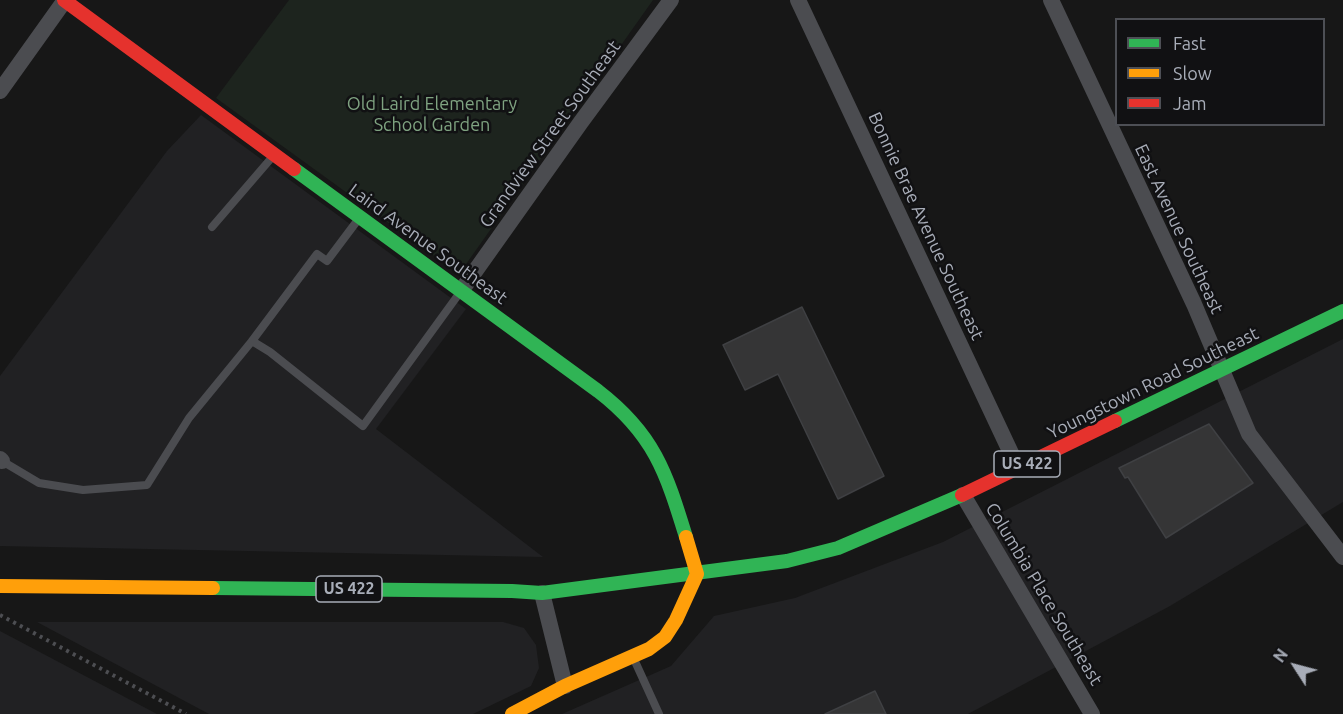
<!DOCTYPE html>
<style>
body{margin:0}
#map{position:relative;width:1343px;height:714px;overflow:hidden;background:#171717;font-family:Ubuntu,sans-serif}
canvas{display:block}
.legend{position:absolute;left:1115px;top:18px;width:210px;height:108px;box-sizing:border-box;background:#111113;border:2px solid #4d4f55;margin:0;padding:8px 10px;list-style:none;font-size:18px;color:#a8adb8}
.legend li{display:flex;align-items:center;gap:12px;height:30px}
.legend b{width:30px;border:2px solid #4d4f55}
.north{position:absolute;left:1265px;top:636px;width:60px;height:60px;-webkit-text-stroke:4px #111113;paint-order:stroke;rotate:306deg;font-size:16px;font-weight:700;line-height:24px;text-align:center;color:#a8adb8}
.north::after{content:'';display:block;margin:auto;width:21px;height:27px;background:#a8adb8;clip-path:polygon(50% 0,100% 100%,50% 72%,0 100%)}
</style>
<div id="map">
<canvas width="1343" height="714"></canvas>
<ul class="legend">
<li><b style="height:8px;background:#30b455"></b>Fast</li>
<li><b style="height:8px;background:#ff9f0a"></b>Slow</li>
<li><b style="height:8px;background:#e5322d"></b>Jam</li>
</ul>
<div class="north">N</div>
</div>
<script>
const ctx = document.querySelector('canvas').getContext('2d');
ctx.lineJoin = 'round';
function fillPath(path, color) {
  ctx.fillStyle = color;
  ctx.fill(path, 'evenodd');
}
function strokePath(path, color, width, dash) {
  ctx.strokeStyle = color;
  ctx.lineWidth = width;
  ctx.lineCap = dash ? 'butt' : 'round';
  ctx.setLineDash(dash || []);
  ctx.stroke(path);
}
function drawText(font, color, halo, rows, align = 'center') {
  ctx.font = font + ' Ubuntu,sans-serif';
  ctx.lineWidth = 5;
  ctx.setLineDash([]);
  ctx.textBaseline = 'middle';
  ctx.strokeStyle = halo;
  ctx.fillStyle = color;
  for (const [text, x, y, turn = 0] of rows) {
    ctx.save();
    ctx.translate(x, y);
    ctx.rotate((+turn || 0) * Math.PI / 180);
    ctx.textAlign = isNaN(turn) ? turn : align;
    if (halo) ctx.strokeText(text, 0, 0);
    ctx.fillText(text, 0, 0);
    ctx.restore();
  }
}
fillPath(new Path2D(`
 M201,115L466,309L376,429L543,557L0,546V376L167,151Z
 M1343,339V502L1170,606L968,714H562L671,666L714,616L795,598L943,542Z
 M37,622H503L524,628L536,645L539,668L531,686L473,714H209Z
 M0,631L157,714H0Z`), '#212123');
fillPath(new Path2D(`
 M289,0H653L459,274L216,98Z`), '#1d241e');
const building = new Path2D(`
 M802,307L884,476L838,499L778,374L745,390L723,345Z
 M1209,424L1253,483L1166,538L1128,477L1125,478L1119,468Z
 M875,691L886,714H825Z`);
fillPath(building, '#353536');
strokePath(building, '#3f4043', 1.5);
strokePath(new Path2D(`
 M0,615L186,714`), '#4d4e52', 4, [3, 4.5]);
strokePath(new Path2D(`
 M212,227L274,155
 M252,341L317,254L327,261L360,217
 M2,461L39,483L83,490L147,485L189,418L252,341L270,352L363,426L461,291
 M633,657L659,714`), '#4b4c50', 8);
strokePath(new Path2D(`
 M798,0L1018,468
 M1051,0L1194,304L1249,434L1343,557
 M0,91L65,0
 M461,291L581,122L671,0
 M0,459L2,461
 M963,495L1092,714
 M542,593L565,686`), '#4b4c50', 16);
strokePath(new Path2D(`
 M294,169L598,391C654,434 666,472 686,537
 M1115,421L1343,311
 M213,588L512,591L542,593L787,561L838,548L962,495`), '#30b455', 14);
strokePath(new Path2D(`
 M0,586L213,588
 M512,714L565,686L649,649L665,637L676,620L697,574L686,537`), '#ff9f0a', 14);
strokePath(new Path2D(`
 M64,0L294,169
 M962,495L1115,421`), '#e5322d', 14);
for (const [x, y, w] of [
 [1027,464,66],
 [349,589,66]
]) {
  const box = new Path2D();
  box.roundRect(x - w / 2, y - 13, w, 26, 4.5);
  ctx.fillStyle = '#111113';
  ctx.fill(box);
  strokePath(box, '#a8adb8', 1.5);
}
drawText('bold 16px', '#a8adb8', null, [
 ["US 422",1027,464],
 ["US 422",349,589]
]);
drawText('18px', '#7fa381', '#111113', [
 ["Old Laird Elementary",432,104],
 ["School Garden",432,125]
]);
drawText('18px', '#a8adb8', '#111113', [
 ["Grandview Street Southeast",550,134,-54],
 ["Bonnie Brae Avenue Southeast",926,226,65],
 ["East Avenue Southeast",1179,229,65],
 ["Laird Avenue Southeast",428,244,36],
 ["Youngstown Road Southeast",1153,383,-26],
 ["Columbia Place Southeast",1044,594,59]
]);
</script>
